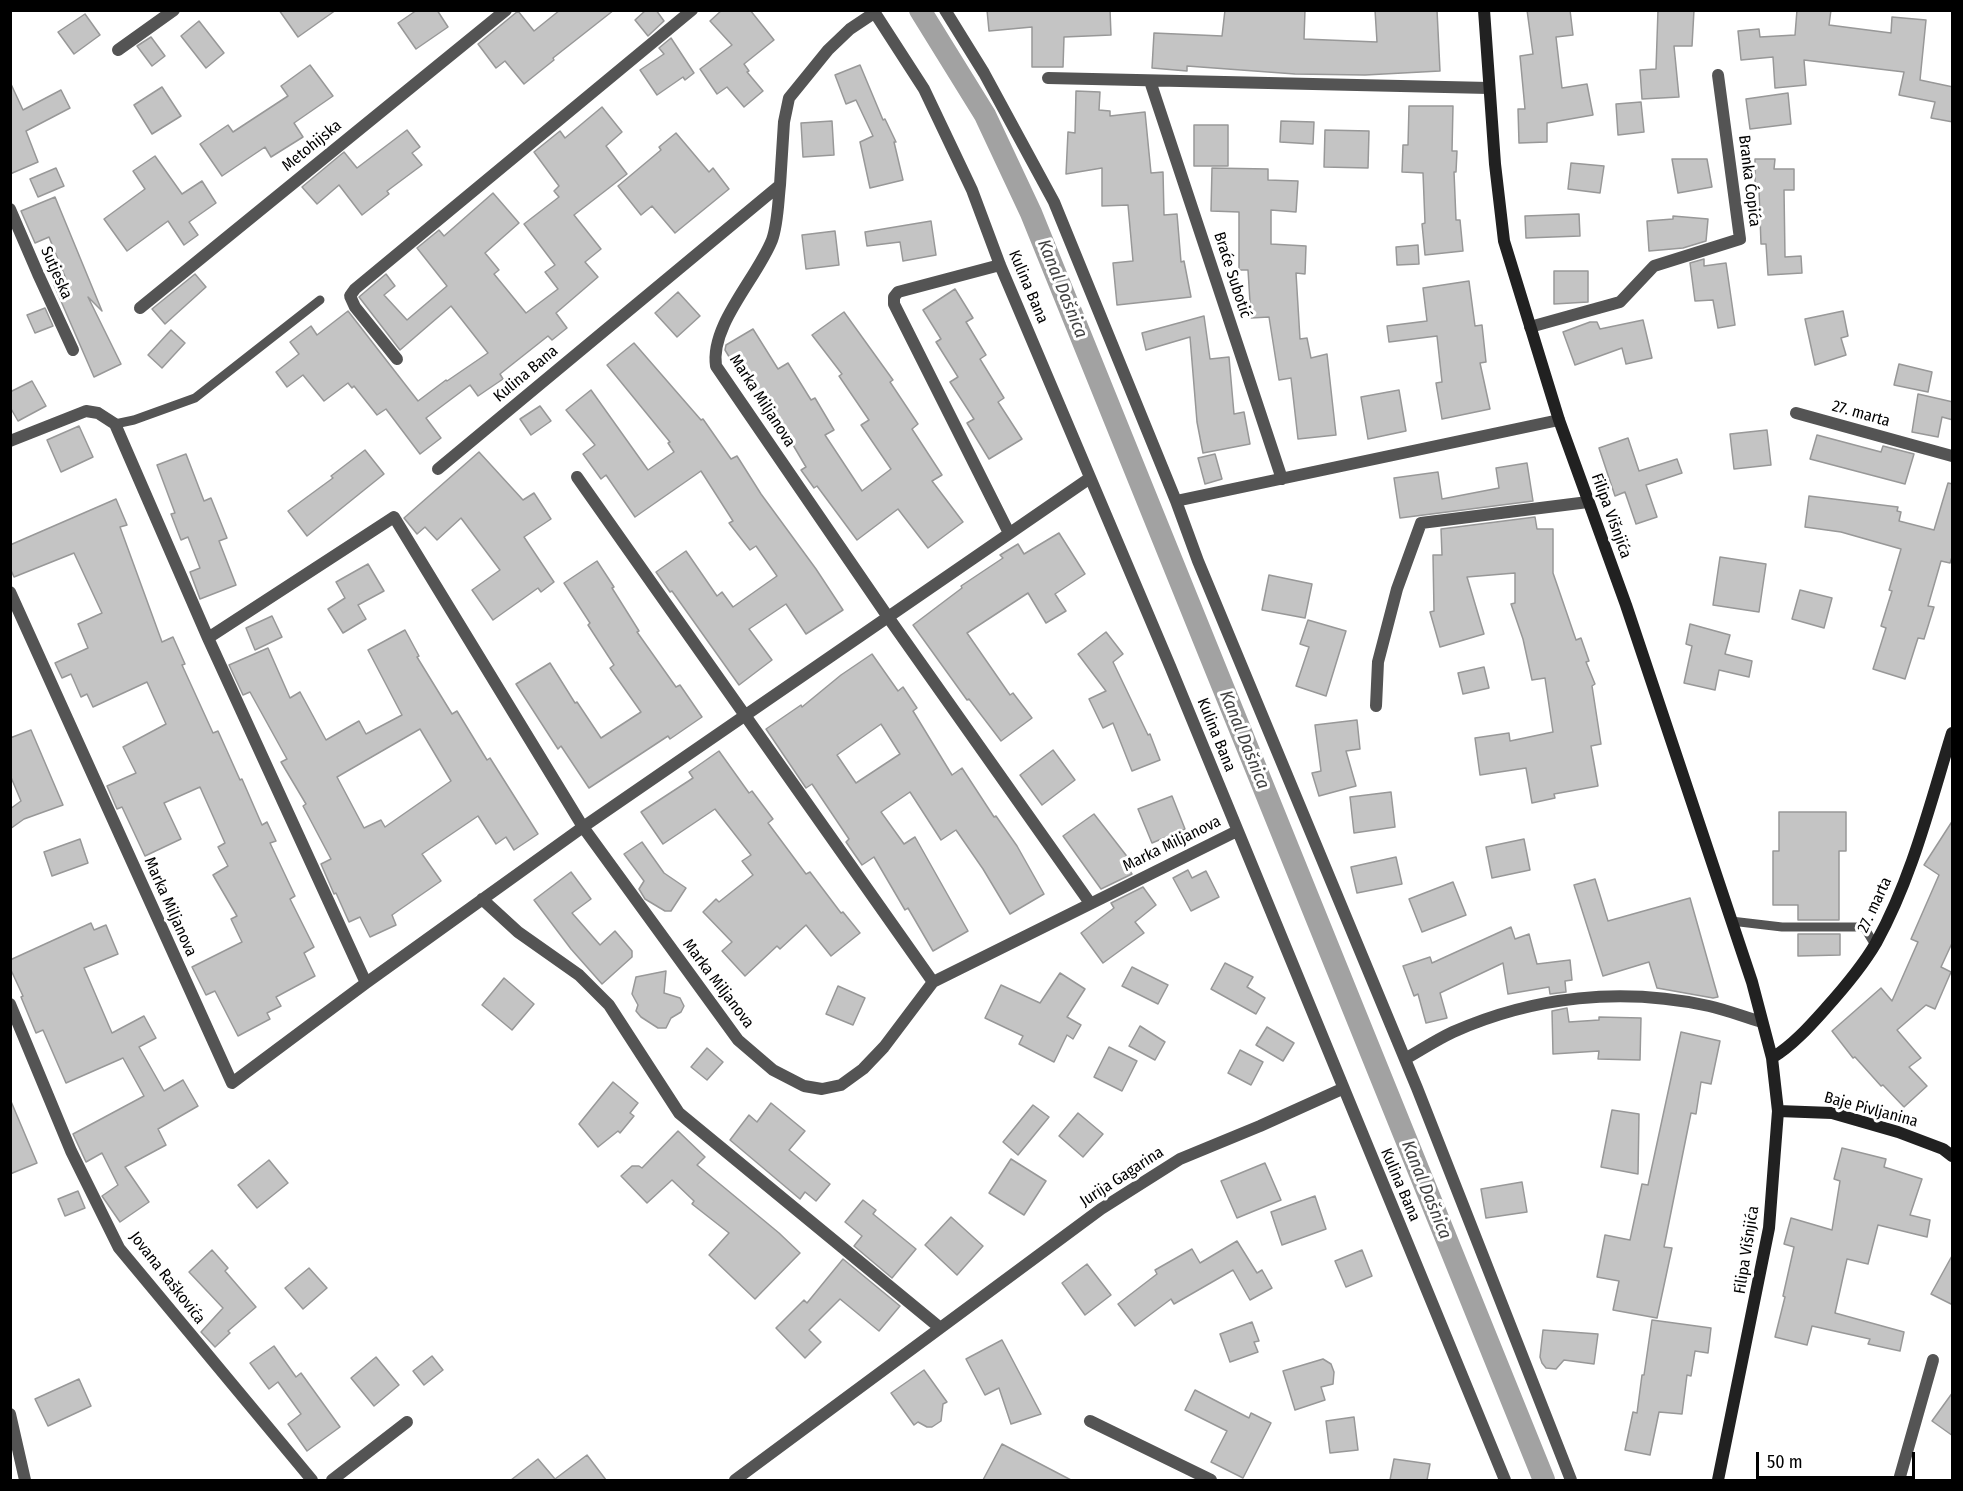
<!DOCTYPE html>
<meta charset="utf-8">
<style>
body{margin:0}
#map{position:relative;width:1963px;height:1491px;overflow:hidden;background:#fff;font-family:"Fira Sans Condensed",sans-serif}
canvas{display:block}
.frame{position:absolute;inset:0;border:12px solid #000;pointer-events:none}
.scale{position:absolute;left:1756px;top:1452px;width:159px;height:27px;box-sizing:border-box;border:3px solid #000;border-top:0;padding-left:8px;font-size:18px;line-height:21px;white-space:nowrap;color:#000;-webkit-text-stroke:4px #fff;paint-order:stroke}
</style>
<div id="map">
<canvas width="1963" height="1491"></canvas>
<div class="frame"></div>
<div class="scale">50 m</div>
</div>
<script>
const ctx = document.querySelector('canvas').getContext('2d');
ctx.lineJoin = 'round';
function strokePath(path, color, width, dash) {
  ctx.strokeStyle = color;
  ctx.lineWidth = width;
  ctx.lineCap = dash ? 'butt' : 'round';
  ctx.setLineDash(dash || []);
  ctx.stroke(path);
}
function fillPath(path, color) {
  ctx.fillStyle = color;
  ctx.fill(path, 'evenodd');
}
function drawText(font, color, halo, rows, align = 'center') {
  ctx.font = font + ' "Fira Sans Condensed",sans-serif';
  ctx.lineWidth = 6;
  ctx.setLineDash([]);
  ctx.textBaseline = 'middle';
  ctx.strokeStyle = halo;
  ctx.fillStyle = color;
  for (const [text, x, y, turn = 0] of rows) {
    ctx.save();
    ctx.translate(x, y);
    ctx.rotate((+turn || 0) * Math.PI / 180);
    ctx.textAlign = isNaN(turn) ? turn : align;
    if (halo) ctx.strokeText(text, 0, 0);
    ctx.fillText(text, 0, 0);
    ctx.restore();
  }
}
strokePath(new Path2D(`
 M920,10L985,115L1031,213L1544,1480`), '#a2a2a2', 22);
const building = new Path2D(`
 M279,10H336L298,37Z
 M417,10H437L448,27L416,49L398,23Z
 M560,10H614L553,58L554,60L524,84L505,61L496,68L478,44L518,11L534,31Z
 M646,10H656L664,21L648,36L635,20Z
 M722,10H750L774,40L744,64L749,71L747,72L763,91L744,107L727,87L717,94L700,69L732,45L710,21Z
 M987,10H1110L1111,35L1064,37L1063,67H1032V27L989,31Z
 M1225,10H1305L1304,39L1377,42L1375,10H1437L1440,71L1365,75L1295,74L1187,66V71L1152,68L1154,33L1222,36Z
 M1527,10H1570L1573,35L1556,37L1562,88L1587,84L1593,115L1547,123V142L1519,143L1518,109H1525L1520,56L1533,54Z
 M1658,10H1694L1692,46H1674L1679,97L1642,99L1640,70L1656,69Z
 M1797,10H1831L1829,25L1891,33L1892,17L1926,20L1920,80L1953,87V122L1931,118L1935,102L1899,95L1904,72L1804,60L1806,85L1775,88L1773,57L1741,60L1738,31L1759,29L1760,37L1795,35Z
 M85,14L100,35L74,54L58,32Z
 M199,21L224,53L206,68L181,36Z
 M151,37L165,56L152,66L137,46Z
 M671,38L694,73L685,80L683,77L657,95L640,70L664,54L659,48Z
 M310,65L333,96L294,123L303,137L271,157L265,147L222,176L200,144L228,125L233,132L288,96L281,86Z
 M860,65L883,120L885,119L896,142H894L903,180L870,188L860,142L873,136L856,100L846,104L835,75Z
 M10,82L23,110L61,90L70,108L26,131L38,162L10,174Z
 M162,87L181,116L152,134L134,105Z
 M1076,91L1100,92L1099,110L1110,111V116L1145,112L1151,173L1163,172L1164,215L1177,214L1181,262L1184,261L1191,297L1117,305L1113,263L1133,261L1128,205L1102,206V168L1066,174L1068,132L1075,133Z
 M1788,93L1791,124L1750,129L1746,99Z
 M1641,102L1644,132L1618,135L1616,104Z
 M1409,106H1453L1452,151H1457L1456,172H1454L1456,220H1460L1463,251L1425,255L1422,224L1425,223L1423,173L1402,172L1403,145H1408Z
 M602,107L622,132L606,146L627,174L574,215L601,249L585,262L598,277L556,313L567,328L552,340L548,336L500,374L503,379L478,396L470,385L426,418L441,438L420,454L386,409L377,415L354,386L352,388L348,383L324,401L303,375L287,387L276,372L299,354L290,342L311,326L317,335L348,311L418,401L446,380L447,381L488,353L451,306L400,350L359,297L386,274L395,286L384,295L407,320L447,286L417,248L439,230L444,236L493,193L519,223L485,253L499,270L494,274L526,313L558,289L545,272L555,265L524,224L559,197L554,191L559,186L534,152L560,131L565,138Z
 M832,121L834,155L803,157L801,123Z
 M1281,121L1314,122L1313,144L1280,142Z
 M1194,125H1228V166H1194Z
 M407,130L420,147L412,153L422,165L387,191L389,194L362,215L339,185L317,204L302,187L344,152L357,168Z
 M1325,130L1369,131L1368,168L1324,167Z
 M676,133L709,172L713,168L729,189L675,233L652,206L641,215L618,186L661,150L659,147Z
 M155,156L182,194L202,181L216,203L189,222L198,235L184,245L168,221L127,251L104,219L145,189L133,171Z
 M1672,159H1707L1712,187L1678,193Z
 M1755,159H1775L1774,169H1794V190H1784L1785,257L1801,256L1802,273L1768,275L1766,244H1761L1759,190H1755Z
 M1571,163L1604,166L1600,193L1568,189Z
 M56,168L64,186L38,197L30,179Z
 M1212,168L1268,169V180L1298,181L1296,212L1271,210V244L1306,246L1305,274L1296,273L1300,339L1307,338L1311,358L1327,354L1336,435L1298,439L1291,378L1279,380L1269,317L1251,318L1248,270H1239V212L1211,211Z
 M55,197L102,311L88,297L121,364L94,377L54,285L66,279L49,237L35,243L21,211Z
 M1579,214L1580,236L1526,238L1525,216Z
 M1673,216L1708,219L1706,241L1683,248L1649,251L1647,221L1673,219Z
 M931,221L936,255L903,261L900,242L867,246L865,232Z
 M835,231L839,265L806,269L802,235Z
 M1418,245L1419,264L1397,265L1396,247Z
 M1704,259V266L1726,263L1735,325L1718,328L1713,300L1695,301L1690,263Z
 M1554,271H1588V302L1554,304Z
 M195,274L206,287L165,324L152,309Z
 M1469,281L1475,326L1482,325L1486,362L1480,363L1490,409L1442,419L1436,383L1442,382L1437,336L1389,342L1387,326L1427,321L1423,288Z
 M955,289L973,318L966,322L986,355L980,359L1004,398L998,402L1022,439L989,459L967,423L974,419L950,382L958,377L936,342L941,339L923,310Z
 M678,292L700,316L677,337L655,313Z
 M45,308L53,326L35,333L27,315Z
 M1843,311L1848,336L1841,338L1846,355L1815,365L1805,319Z
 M844,312L893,380L890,382L918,424L912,429L942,475L932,481L963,522L928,548L898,509L857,540L817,486L814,488L801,470L806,467L773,411L765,416L725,350L726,345L753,329L778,369L788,363L811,400L815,398L834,430L825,435L862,491L891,469L861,425L869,420L839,376L842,374L812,335Z
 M1204,316L1210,359L1229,357L1234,414L1244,412L1250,444L1203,453L1197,422L1190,337L1146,350L1142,333Z
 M1643,320L1652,358L1626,364L1622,348L1575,365L1563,332L1590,322H1597L1600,329Z
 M171,330L185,343L162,368L148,355Z
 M634,343L701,420L703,419L731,459L737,456L761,494L816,569L843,610L806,634L786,604L749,629L772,660L739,685L672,591L670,592L656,572L686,551L717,596L722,592L733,607L777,576L756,546L750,550L729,523L733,521L701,471L635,517L606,475L601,479L583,454L595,445L566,410L591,390L648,470L674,452L668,443L670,442L607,365Z
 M1899,364L1932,372L1928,392L1894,385Z
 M32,381L46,406L18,421L10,407V392Z
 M1399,390L1406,431L1368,439L1361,397Z
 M1918,394L1953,402V420L1942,417L1938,437L1912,432Z
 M540,406L551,421L531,435L520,419Z
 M79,426L93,457L61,472L47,440Z
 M1767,430L1771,465L1734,469L1730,434Z
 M1817,435L1881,452L1883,446L1914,454L1905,484L1810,459Z
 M1628,438L1639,471L1677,459L1682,473L1646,485L1657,517L1636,524L1625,492L1615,496L1599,448Z
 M365,450L384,474L307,536L288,511L333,478L331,476Z
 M479,452L523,500L534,493L551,519L524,537L554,582L541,592L538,588L493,620L472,590L500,570L461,518L437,540L425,527L417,534L404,518Z
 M186,454L204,501L211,498L227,538L219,541L236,585L200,599L190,572L200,568L188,537L181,540L171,514L175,513L157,465Z
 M1215,454L1222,479L1205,484L1198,458Z
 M1527,463L1533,501L1400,518L1394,478L1438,472L1442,499L1499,488L1496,468Z
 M1948,483L1953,484V554L1950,563L1941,561L1928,606L1934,607L1924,639L1918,638L1905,679L1873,669L1886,628L1881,626L1892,591L1889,590L1901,549L1841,532L1805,527L1809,496L1898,507L1897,511L1901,512L1899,521L1934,530Z
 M116,499L127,525L120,527L162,642L173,637L185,664L182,665L213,733L218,731L240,780L242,779L262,825L267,822L276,841L270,843L295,896L290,899L314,947L304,953L315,976L276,997L281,1006L267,1013L270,1019L238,1036L215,991L206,995L192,967L242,942L231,919L237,916L213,875L228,866L218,847L225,843L200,787L164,803L181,839L145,856L122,807L117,809L107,786L136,773L123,747L166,724L147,682L93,707L87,694L81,697L71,674L62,678L55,663L88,648L78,624L102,613L74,553L14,577L10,568V545Z
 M1535,517L1537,529H1553V573L1576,640L1581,638L1589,661L1586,662L1595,684L1592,686L1601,744L1591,746L1598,786L1554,794L1555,798L1532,803L1526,768L1480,775L1475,738L1509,733L1510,741L1553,732L1545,678L1532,680L1523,639L1511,604L1515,603V573L1467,577L1484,634L1440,647L1430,612L1434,611L1433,555H1442L1441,529Z
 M1059,533L1085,574L1055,594L1066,611L1046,623L1028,593L967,633L1010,695L1013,693L1032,718L1001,741L969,699L967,700L913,625L962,588L961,586L1003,558L1000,555L1018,544L1024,554Z
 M1720,557L1766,564L1759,612L1713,605Z
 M597,561L614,587L612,588L639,631L637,632L676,687L680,685L702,717L670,739L668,736L589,788L561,746L558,749L516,684L550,663L575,703L577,702L601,738L641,712L610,668L614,665L588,625L590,623L564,583Z
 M368,564L384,591L358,605L366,619L343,633L328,609L345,598L336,582Z
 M1269,575L1312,584L1305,618L1262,610Z
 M1800,590L1832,598L1824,628L1792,619Z
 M272,616L282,637L255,650L246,628Z
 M1308,620L1346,631L1326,696L1296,686L1309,647L1300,644Z
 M1690,624L1730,635L1725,654L1752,661L1749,677L1719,670L1715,690L1684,683L1692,646L1686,644Z
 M405,630L419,656L417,657L452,714L457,711L487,760L490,758L538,834L514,850L506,837L496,844L478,816L422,854L441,881L392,915L396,925L370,937L360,917L349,922L336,893L334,894L321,864L331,859L303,806L306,804L281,762L287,759L250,692L243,695L229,665L268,648L290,698L300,692L326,740L359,721L366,734L402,715L368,650ZM420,729L451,781L385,827L381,820L364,828L337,777Z
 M1106,632L1123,654L1113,662L1148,735L1150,734L1160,760L1132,771L1113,723L1103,728L1089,699L1106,691L1078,654Z
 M872,654L898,691L903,687L917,708L913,711L952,775L962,768L994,817L996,816L1017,846L1044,894L1010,914L983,869L956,830L941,840L910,792L881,812L904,844L915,837L968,931L933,951L908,908L905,910L874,857L862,865L846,842L849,839L812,784L806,788L766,729L801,705L802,707L841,675ZM881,724L900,754L856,783L837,755Z
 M1484,667L1489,688L1463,694L1458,673Z
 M1357,720L1360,749L1346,751L1356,786L1319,796L1312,773L1321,771L1315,725Z
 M31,730L63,805L24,819L10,829V809L21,801L10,775V738Z
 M1053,750L1075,780L1042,805L1020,775Z
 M719,751L749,793L752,791L773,819L768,823L806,874L810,872L841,913L843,912L860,933L831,956L806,925L780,949L777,946L745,976L722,951L732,942L703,912L716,899L719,902L753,875L742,861L751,855L715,809L663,844L641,812L693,778L689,772Z
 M1391,792L1395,827L1354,833L1350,797Z
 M1172,796L1185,829L1152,843L1138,809Z
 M1779,812H1846V851H1839V920H1798V905H1773V851H1779Z
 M1094,814L1129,859L1124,863L1132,874L1101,889L1063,836Z
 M1953,820V941L1941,967L1951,972L1935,1009L1926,1005L1897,1030L1921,1058L1909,1067L1927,1086L1904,1107L1883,1085L1881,1086L1855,1057L1853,1058L1832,1031L1881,988L1892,1001L1918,942L1911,939L1939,875L1924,865Z
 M80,839L88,863L52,876L44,852Z
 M1524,839L1530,870L1492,878L1486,847Z
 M642,842L664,873L686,888L671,911H665L645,899L639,889L644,881L624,854Z
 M1396,857L1402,884L1357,893L1351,867Z
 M1188,870L1192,878L1206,871L1219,897L1191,911L1173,878Z
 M571,872L591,899L572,913L600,945L615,931L632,951V957L602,984L571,949L534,900Z
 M1595,879L1608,921L1690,898L1718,997L1713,998L1657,988L1649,962L1603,976L1574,885Z
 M1453,882L1466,915L1422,932L1409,899Z
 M1143,887L1156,905L1135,922L1144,933L1103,963L1081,933L1114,908L1111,903Z
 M91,923L94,930L106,925L118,954L84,968L112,1033L144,1016L156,1038L139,1047L164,1091L183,1080L198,1106L158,1129L166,1145L125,1167L149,1202L120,1222L102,1196L118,1185L102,1153L86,1162L73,1134L144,1096L123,1058L66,1083L43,1030L36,1033L21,997L23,996L10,968V960Z
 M1511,927L1515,939L1529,934L1537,964L1570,960L1572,980L1565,981L1566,992L1550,994L1549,987L1508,994L1503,963L1440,993L1447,1018L1426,1023L1418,994L1414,996L1403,966L1430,957L1432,963Z
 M1798,934H1840V955L1798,956Z
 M1225,963L1253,977L1247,987L1265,998L1256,1014L1211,989Z
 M1132,967L1168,985L1158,1004L1122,986Z
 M666,971L664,993L680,998L684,1006L681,1012L671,1018L666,1028H658L641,1017L636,1011L638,1005L632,994L636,977Z
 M1060,973L1085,989L1067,1017L1081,1025L1073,1039L1067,1035L1054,1062L1019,1044L1023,1036L985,1018L1001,985L1040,1003Z
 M504,978L534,1004L512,1030L482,1005Z
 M838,986L865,998L853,1025L826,1014Z
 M1567,1008L1569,1022L1599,1020V1017L1641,1018L1640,1060L1598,1059L1599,1051L1553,1054L1552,1011Z
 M1140,1026L1165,1042L1155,1060L1129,1046Z
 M1267,1027L1294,1043L1283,1061L1256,1045Z
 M1681,1032L1720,1041L1711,1084L1701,1082L1696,1114L1691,1113L1664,1247L1672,1248L1657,1318L1613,1310L1619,1281L1597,1277L1605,1235L1630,1240L1642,1184L1648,1185Z
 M1109,1047L1137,1061L1122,1091L1094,1077Z
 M707,1048L723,1062L707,1080L691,1067Z
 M1240,1050L1263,1062L1251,1085L1228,1073Z
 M613,1082L638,1103L630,1113L634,1116L620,1133L618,1131L598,1147L579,1124Z
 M10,1099L37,1163L10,1174Z
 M771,1103L805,1131L789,1150L830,1184L816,1201L805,1192L800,1199L730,1140L749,1115L757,1122Z
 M1033,1105L1049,1117L1018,1155L1003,1142Z
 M1612,1110L1639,1114L1638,1174L1601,1167Z
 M1078,1113L1103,1134L1083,1157L1059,1136Z
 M678,1131L705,1157L697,1165L779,1233L800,1253L755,1299L709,1255L729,1233L692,1204L694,1201L672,1180L647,1203L621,1176L632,1166H639L642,1168Z
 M1842,1148L1886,1159L1884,1167L1922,1179L1910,1215L1930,1220L1927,1237L1878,1225L1868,1264L1847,1259L1835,1313L1904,1332L1900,1351L1868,1344L1870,1339L1812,1326L1807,1345L1775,1337L1785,1297L1783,1296L1794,1247L1784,1244L1791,1218L1832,1230L1840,1181L1834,1179Z
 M1011,1159L1046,1181L1024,1215L989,1193Z
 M269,1160L288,1183L257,1208L238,1185Z
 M1265,1163L1281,1200L1237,1218L1221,1181Z
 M1522,1182L1527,1212L1486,1218L1481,1189Z
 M78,1191L85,1208L65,1216L58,1199Z
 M1315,1196L1326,1229L1282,1245L1271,1212Z
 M863,1200L876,1210L873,1214L916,1249L892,1278L854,1246L862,1236L845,1222Z
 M951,1217L983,1246L957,1275L925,1245Z
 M1237,1241L1257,1273L1262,1270L1272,1288L1250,1300L1233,1270L1174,1304L1171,1299L1135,1326L1118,1304L1157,1274L1155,1270L1192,1249L1200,1263Z
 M212,1250L228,1268L225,1271L256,1307L228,1331L230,1333L215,1347L201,1332L223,1308L189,1272Z
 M1362,1250L1372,1276L1346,1287L1335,1261Z
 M1953,1254V1305L1931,1294Z
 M843,1259L900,1306L879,1331L840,1299L809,1330L821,1342L805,1358L776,1328L804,1300L807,1303Z
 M1087,1264L1111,1295L1085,1315L1062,1283Z
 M309,1268L327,1288L303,1309L285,1288Z
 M1652,1320L1711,1328L1708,1353L1695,1351L1691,1376L1687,1375L1682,1414L1659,1412L1650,1455L1625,1450L1633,1412L1637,1413L1642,1375H1644Z
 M1252,1322L1259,1341L1254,1342L1258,1352L1230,1362L1220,1334Z
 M1543,1330L1598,1334L1594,1364L1564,1360L1556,1369L1546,1368L1542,1363L1540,1357Z
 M1002,1340L1041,1414L1011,1424L999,1388L985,1395L966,1359Z
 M274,1346L296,1377L301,1373L340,1427L307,1451L288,1424L301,1414L278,1382L269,1389L250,1363Z
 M432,1356L443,1370L424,1385L413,1371Z
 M376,1357L399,1385L374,1406L351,1378Z
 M1323,1359L1331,1364L1334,1372L1333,1384L1321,1387L1325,1400L1295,1410L1283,1371Z
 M924,1370L947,1402L943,1404L941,1421L932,1427H927L918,1422L914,1425L891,1393Z
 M79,1379L91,1406L48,1426L35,1399Z
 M1195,1390L1249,1418L1251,1413L1271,1423L1243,1478L1211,1462L1227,1431L1185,1410Z
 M1953,1392V1436L1932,1421Z
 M1354,1417L1358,1450L1330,1453L1326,1421Z
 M1002,1444L1071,1480H983Z
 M587,1455L606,1480H511L538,1459L555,1479Z
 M1394,1459L1430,1464L1427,1480H1390Z`);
fillPath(building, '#c4c4c4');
strokePath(building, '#989898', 1.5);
strokePath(new Path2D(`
 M115,424L134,420L195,398L320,300
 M1731,921L1782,927H1864L1875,945`), '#545454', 9);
strokePath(new Path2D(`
 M873,10L924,89L972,190L1000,265L1170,666L1505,1480
 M945,10L984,73L1054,202L1176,501L1198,561L1417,1088L1571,1480
 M118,50L174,10
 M1048,78L1489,88
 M1150,81L1282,479
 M780,185C778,202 778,223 772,240C757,278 710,325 716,366L888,617L1090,903
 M10,209L38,274L73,350
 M1000,265L898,292L894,297V304L1009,533
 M140,308L506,10
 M1530,327L1620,302L1654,266L1740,239L1718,75
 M397,359L355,307L350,296L355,289L692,10
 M1796,413L1952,456
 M10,441L86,411L98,413L115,424L208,638L366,983
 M438,469L780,185L784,122L789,98L828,50L850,29L874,13
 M577,477L933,982
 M1176,501L1559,420
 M10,592L232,1083L366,983L583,827L1090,478
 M208,638L394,517L583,827L738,1040L773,1070L804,1086L822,1089L841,1085L863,1069L884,1047L933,982L1237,831
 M1376,706L1378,662L1397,589L1421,523L1588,502
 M482,899L518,932L579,975L609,1005L679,1113L939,1327
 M10,1004L71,1151L119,1248L312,1480
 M1405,1059C1421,1050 1436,1040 1453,1032C1534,996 1622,987 1709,1006C1727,1010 1744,1017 1762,1022
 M10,1414L25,1480
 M1090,1421L1211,1480
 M332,1480L407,1422
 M735,1480L1101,1209L1180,1159L1260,1126L1342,1089
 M1899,1480L1933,1360`), '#545454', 12);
strokePath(new Path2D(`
 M1484,10L1495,164L1504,241L1559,420L1626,605L1752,982L1772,1058L1778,1111L1769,1228L1718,1480
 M1772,1058C1793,1045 1809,1027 1826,1008C1844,988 1862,967 1876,943C1912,878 1930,804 1952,733
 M1778,1111L1832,1113L1898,1132L1943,1149L1952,1156`), '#212121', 12);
drawText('16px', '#000', '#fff', [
 ["Metohijska",312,146,-39],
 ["Branka Ćopića",1749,181,83],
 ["Sutjeska",56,273,66],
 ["Braće Subotić",1232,275,72],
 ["Kulina Bana",1028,287,67],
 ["Kulina Bana",526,374,-40],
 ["Marka Miljanova",762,401,57],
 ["27. marta",1861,414,16],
 ["Filipa Višnjića",1611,516,70],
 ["Kulina Bana",1216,735,68],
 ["Marka Miljanova",1172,844,-26],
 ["27. marta",1875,905,-65],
 ["Marka Miljanova",170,907,66],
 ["Marka Miljanova",718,984,53],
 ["Baje Pivljanina",1871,1110,15],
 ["Jurija Gagarina",1122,1177,-33],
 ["Kulina Bana",1400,1185,67],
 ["Filipa Višnjića",1747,1250,-81],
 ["Jovana Raškovića",167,1278,52]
]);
drawText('italic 18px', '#434343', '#fff', [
 ["Kanal Dašnica",1062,289,68],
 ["Kanal Dašnica",1244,740,68],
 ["Kanal Dašnica",1426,1190,68]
]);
</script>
